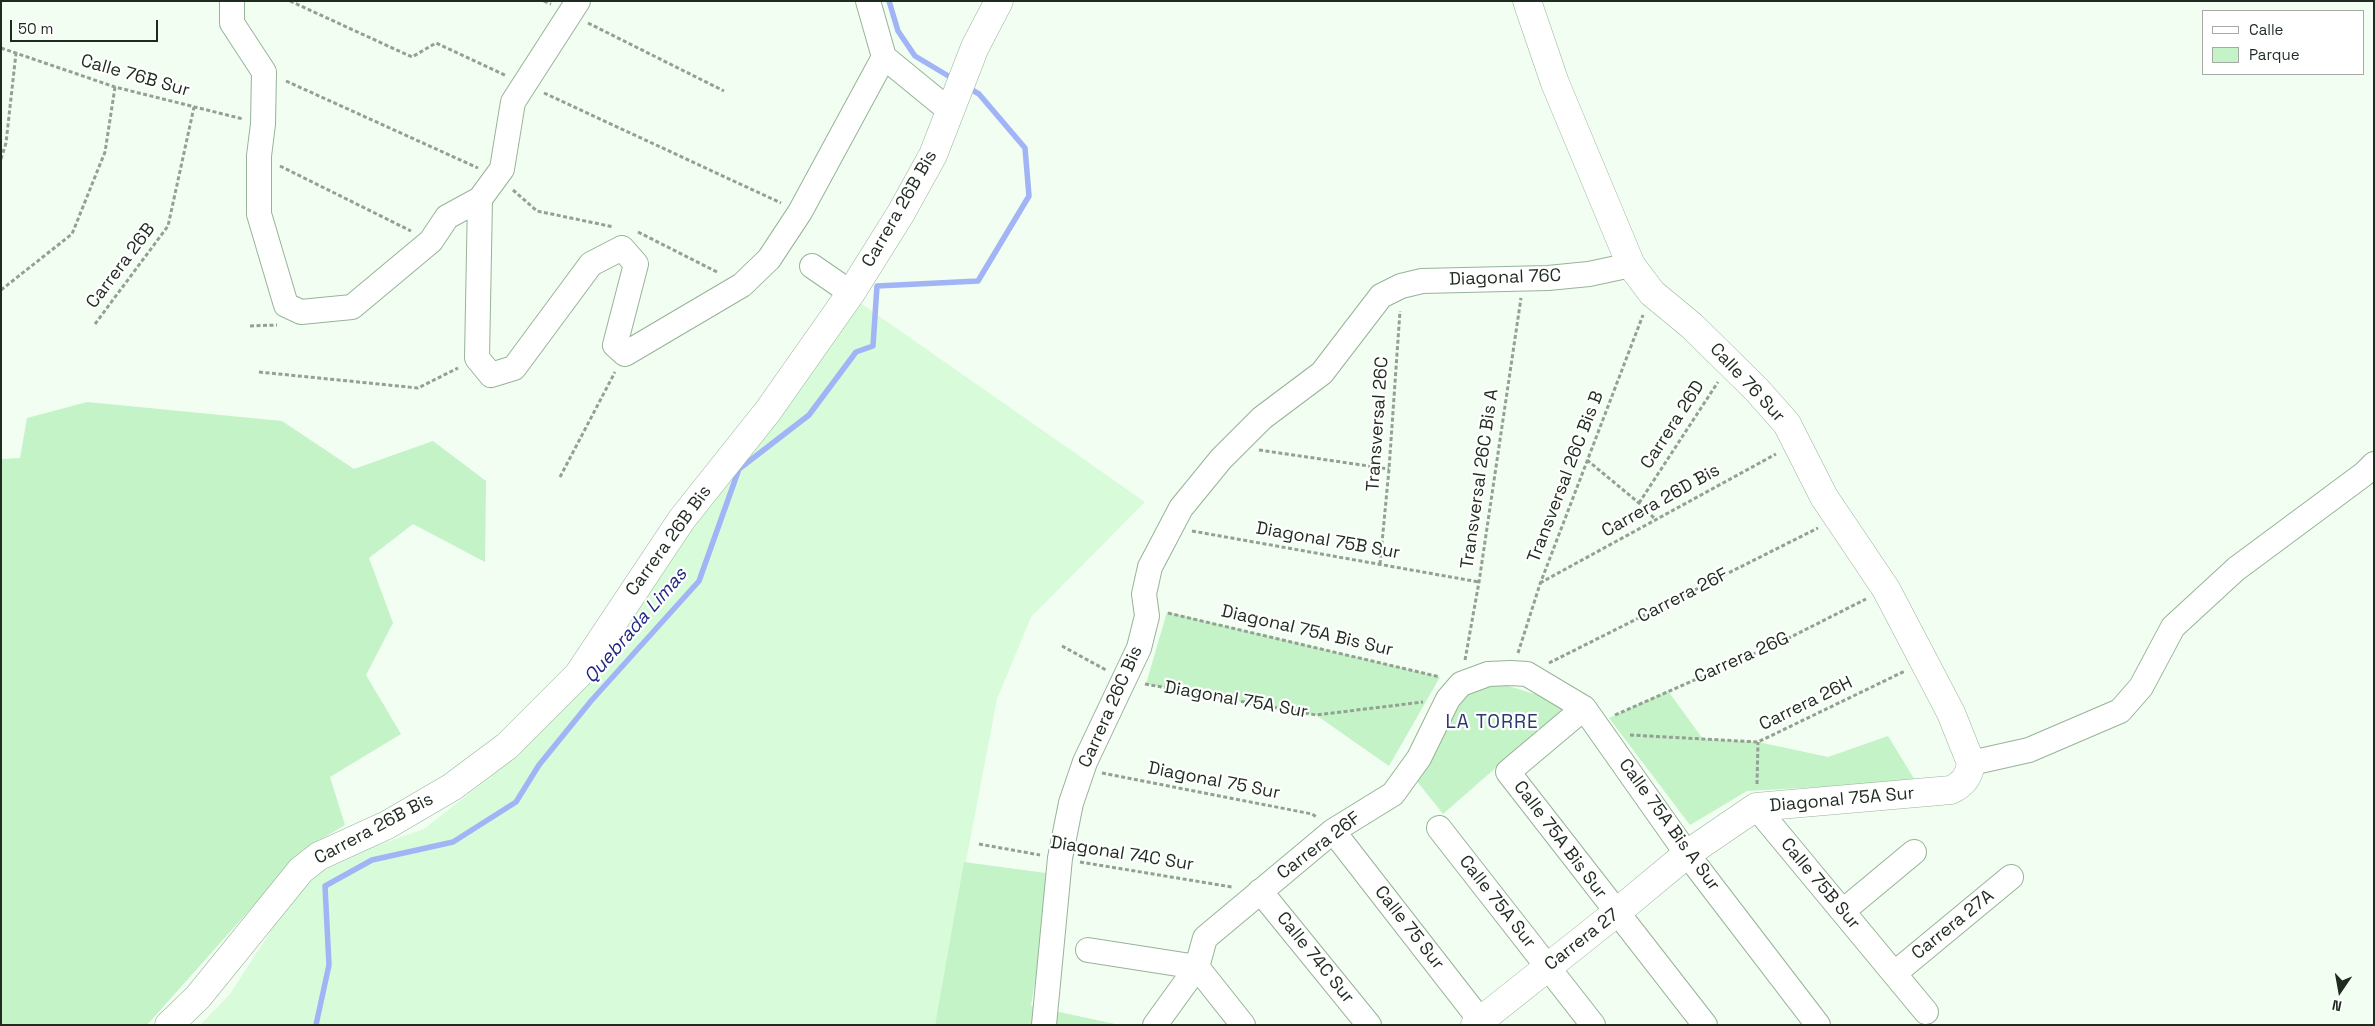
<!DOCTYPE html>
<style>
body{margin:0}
#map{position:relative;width:2375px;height:1026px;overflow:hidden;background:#f2fef2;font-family:"Space Grotesk",sans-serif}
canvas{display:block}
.frame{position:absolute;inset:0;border:2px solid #1f2b20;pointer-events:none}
.legend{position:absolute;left:2202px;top:10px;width:162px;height:65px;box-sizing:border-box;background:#fff;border:1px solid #a5aaa6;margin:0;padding:6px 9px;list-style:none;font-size:15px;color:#1f2b20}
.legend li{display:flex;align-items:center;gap:10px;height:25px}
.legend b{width:25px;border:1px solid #a5aaa6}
.north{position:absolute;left:2315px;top:966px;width:50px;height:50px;-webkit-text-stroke:4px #fff;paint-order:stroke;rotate:192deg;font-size:14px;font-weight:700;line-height:20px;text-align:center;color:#1f2b20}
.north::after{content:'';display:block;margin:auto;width:18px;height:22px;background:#1f2b20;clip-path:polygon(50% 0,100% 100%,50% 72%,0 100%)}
.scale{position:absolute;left:10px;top:20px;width:148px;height:22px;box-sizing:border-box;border:2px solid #1f2b20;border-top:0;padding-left:6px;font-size:15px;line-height:18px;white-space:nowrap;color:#1f2b20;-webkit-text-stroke:4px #fff;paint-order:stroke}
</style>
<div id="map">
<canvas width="2375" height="1026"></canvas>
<div class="frame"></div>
<ul class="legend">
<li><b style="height:6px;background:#fff"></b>Calle</li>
<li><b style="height:14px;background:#c3f3c6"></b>Parque</li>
</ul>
<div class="north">N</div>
<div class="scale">50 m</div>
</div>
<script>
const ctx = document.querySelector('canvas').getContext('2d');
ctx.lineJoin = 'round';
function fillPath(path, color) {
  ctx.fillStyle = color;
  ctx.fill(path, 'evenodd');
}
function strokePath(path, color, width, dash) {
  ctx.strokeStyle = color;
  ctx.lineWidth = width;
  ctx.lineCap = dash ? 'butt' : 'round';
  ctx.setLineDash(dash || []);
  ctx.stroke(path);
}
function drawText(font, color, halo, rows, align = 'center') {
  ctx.font = font + ' "Space Grotesk",sans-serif';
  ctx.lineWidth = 4.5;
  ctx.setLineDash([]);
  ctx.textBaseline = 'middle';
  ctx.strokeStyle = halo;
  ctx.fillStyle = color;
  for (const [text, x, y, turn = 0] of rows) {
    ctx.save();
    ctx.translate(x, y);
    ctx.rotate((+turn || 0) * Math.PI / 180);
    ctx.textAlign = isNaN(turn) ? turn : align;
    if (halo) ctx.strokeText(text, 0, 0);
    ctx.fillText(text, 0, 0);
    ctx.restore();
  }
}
fillPath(new Path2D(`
 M859,302L1145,502L1031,617L997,699L935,1025H200L230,994L292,898L323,869L355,853L424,829L499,770L583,679L680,540Z`), '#d8fcda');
fillPath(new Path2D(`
 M87,402L282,421L354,469L433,441L486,481L485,562L413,524L369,558L393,623L366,675L401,734L330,777L345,825L303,850L147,1025H1V459L20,458L27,418Z
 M1167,612L1440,677L1389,766L1316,715L1146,684Z
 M1502,684L1538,695L1563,709L1443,814L1416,780L1453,703L1480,687Z
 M1668,691L1703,739L1758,742L1828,757L1888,736L1916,782L1747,791L1690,825L1609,718Z
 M964,862L1053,874L1031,1006L1120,1025H935Z`), '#c3f3c6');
strokePath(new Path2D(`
 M889,1L898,31L915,56L955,80
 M316,1025L329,965L325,886L372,860L453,842L516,802L539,765L591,701L699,581L739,469L809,415L856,352L873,346L877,286L978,281L1029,196L1025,148L979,94L967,87`), '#a1b4f6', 5.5);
const street = new Path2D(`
 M232,1V23L264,72L263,124L259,156V214L286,305L301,312L352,307L431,241L447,217L480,199L477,358L491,375L514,368L591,264L622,248L636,264L615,345L625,354L742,285L769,259L800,212L884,57
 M868,1L884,57L950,111
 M480,199L502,169L513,102L578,1
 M812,266L851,293
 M1584,708L1508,772L1705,1025
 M1971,763L2029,750L2120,711L2141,687L2173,627L2236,569L2364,474L2374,464
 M1756,807L1926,1012
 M1439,828L1593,1025
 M1333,831L1484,1025
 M1260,891L1369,1025
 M1843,911L1914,852
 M1088,950L1197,967
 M1197,967L1243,1025
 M1895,973L2011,877
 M1044,1025L1060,858L1071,803L1085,762L1139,648L1147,616L1144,594L1150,567L1181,508L1221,459L1262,418L1322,373L1381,296L1401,286L1422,281L1548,278L1589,274L1631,265
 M1155,1025L1197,967L1205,938L1333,831L1393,794L1419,758L1448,699L1461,684L1488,674L1511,673L1527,674L1584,708L1687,854L1818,1025`);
const secondary = new Path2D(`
 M169,1025L198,997L301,870L319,856L387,825L452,787L507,746L578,675L682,519L768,411L851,293L901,213L933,155L975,47L999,1
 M1475,1025L1616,913L1687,854L1756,807L1951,790C1963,784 1969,777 1971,763L1951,713L1886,589L1824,497L1787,424L1757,390L1692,326L1652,293L1631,265L1555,83L1527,1`);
strokePath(street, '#97b398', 26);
strokePath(secondary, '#97b398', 29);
strokePath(new Path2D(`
 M290,1L412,57L436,43L507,76
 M544,1L551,4
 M588,23L724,91
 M1,48L115,87L243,119
 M286,81L478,168
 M544,93L781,203
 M1,159L6,143L16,53
 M280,166L411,231
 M513,190L537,211L614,227
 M638,232L719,273
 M1,290L72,234L105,152L115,87
 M95,324L168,226L194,107
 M250,326L277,325
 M259,372L418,388L458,368
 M1259,450L1389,469
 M1587,460L1639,503L1656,520
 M560,477L615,372
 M1639,503L1718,382
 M1192,531L1479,582
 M1380,564L1389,469L1400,311
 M1540,583L1776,454
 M1168,613L1440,677
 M1062,646L1106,670
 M1518,653L1540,584L1643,315
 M1465,660L1479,582L1521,298
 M1549,663L1818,528
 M1145,684L1316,715L1423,702
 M1615,715L1781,642L1866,599
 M1630,735L1758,742L1905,671
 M1102,773L1312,814L1318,818
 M1757,784L1758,742
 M979,844L1040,855
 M1080,862L1232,887`), '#94a094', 3, [4, 2.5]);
strokePath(street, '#fff', 24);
strokePath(secondary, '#fff', 28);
drawText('18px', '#1f2b20', '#fff', [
 ["Calle 76B Sur",135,76,16],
 ["Carrera 26B Bis",900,209,-60],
 ["Carrera 26B",121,266,-53],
 ["Diagonal 76C",1505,278,-2],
 ["Calle 76 Sur",1747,383,47],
 ["Transversal 26C",1378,424,-86],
 ["Carrera 26D",1673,425,-57],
 ["Transversal 26C Bis B",1566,477,-69],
 ["Transversal 26C Bis A",1480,479,-82],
 ["Carrera 26D Bis",1661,501,-29],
 ["Carrera 26B Bis",669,541,-54],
 ["Diagonal 75B Sur",1328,541,10],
 ["Carrera 26F",1683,596,-27],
 ["Diagonal 75A Bis Sur",1307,631,13],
 ["Carrera 26G",1742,658,-24],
 ["Diagonal 75A Sur",1236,700,10],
 ["Carrera 26H",1806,704,-26],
 ["Carrera 26C Bis",1111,707,-66],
 ["Diagonal 75 Sur",1214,781,11],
 ["Diagonal 75A Sur",1842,800,-5],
 ["Calle 75A Bis A Sur",1669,825,54],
 ["Carrera 26B Bis",374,829,-28],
 ["Calle 75A Bis Sur",1560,840,53],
 ["Carrera 26F",1319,846,-37],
 ["Diagonal 74C Sur",1122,854,9],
 ["Calle 75B Sur",1820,884,50],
 ["Calle 75A Sur",1497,902,52],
 ["Carrera 27A",1953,925,-39],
 ["Calle 75 Sur",1409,928,52],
 ["Carrera 27",1582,940,-38],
 ["Calle 74C Sur",1315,958,51]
]);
drawText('italic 19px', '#202883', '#fff', [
 ["Quebrada Limas",636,626,-49]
]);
ctx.letterSpacing = '1px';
drawText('19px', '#2b3771', '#fff', [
 ["LA TORRE",1492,723]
]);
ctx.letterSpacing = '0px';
</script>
